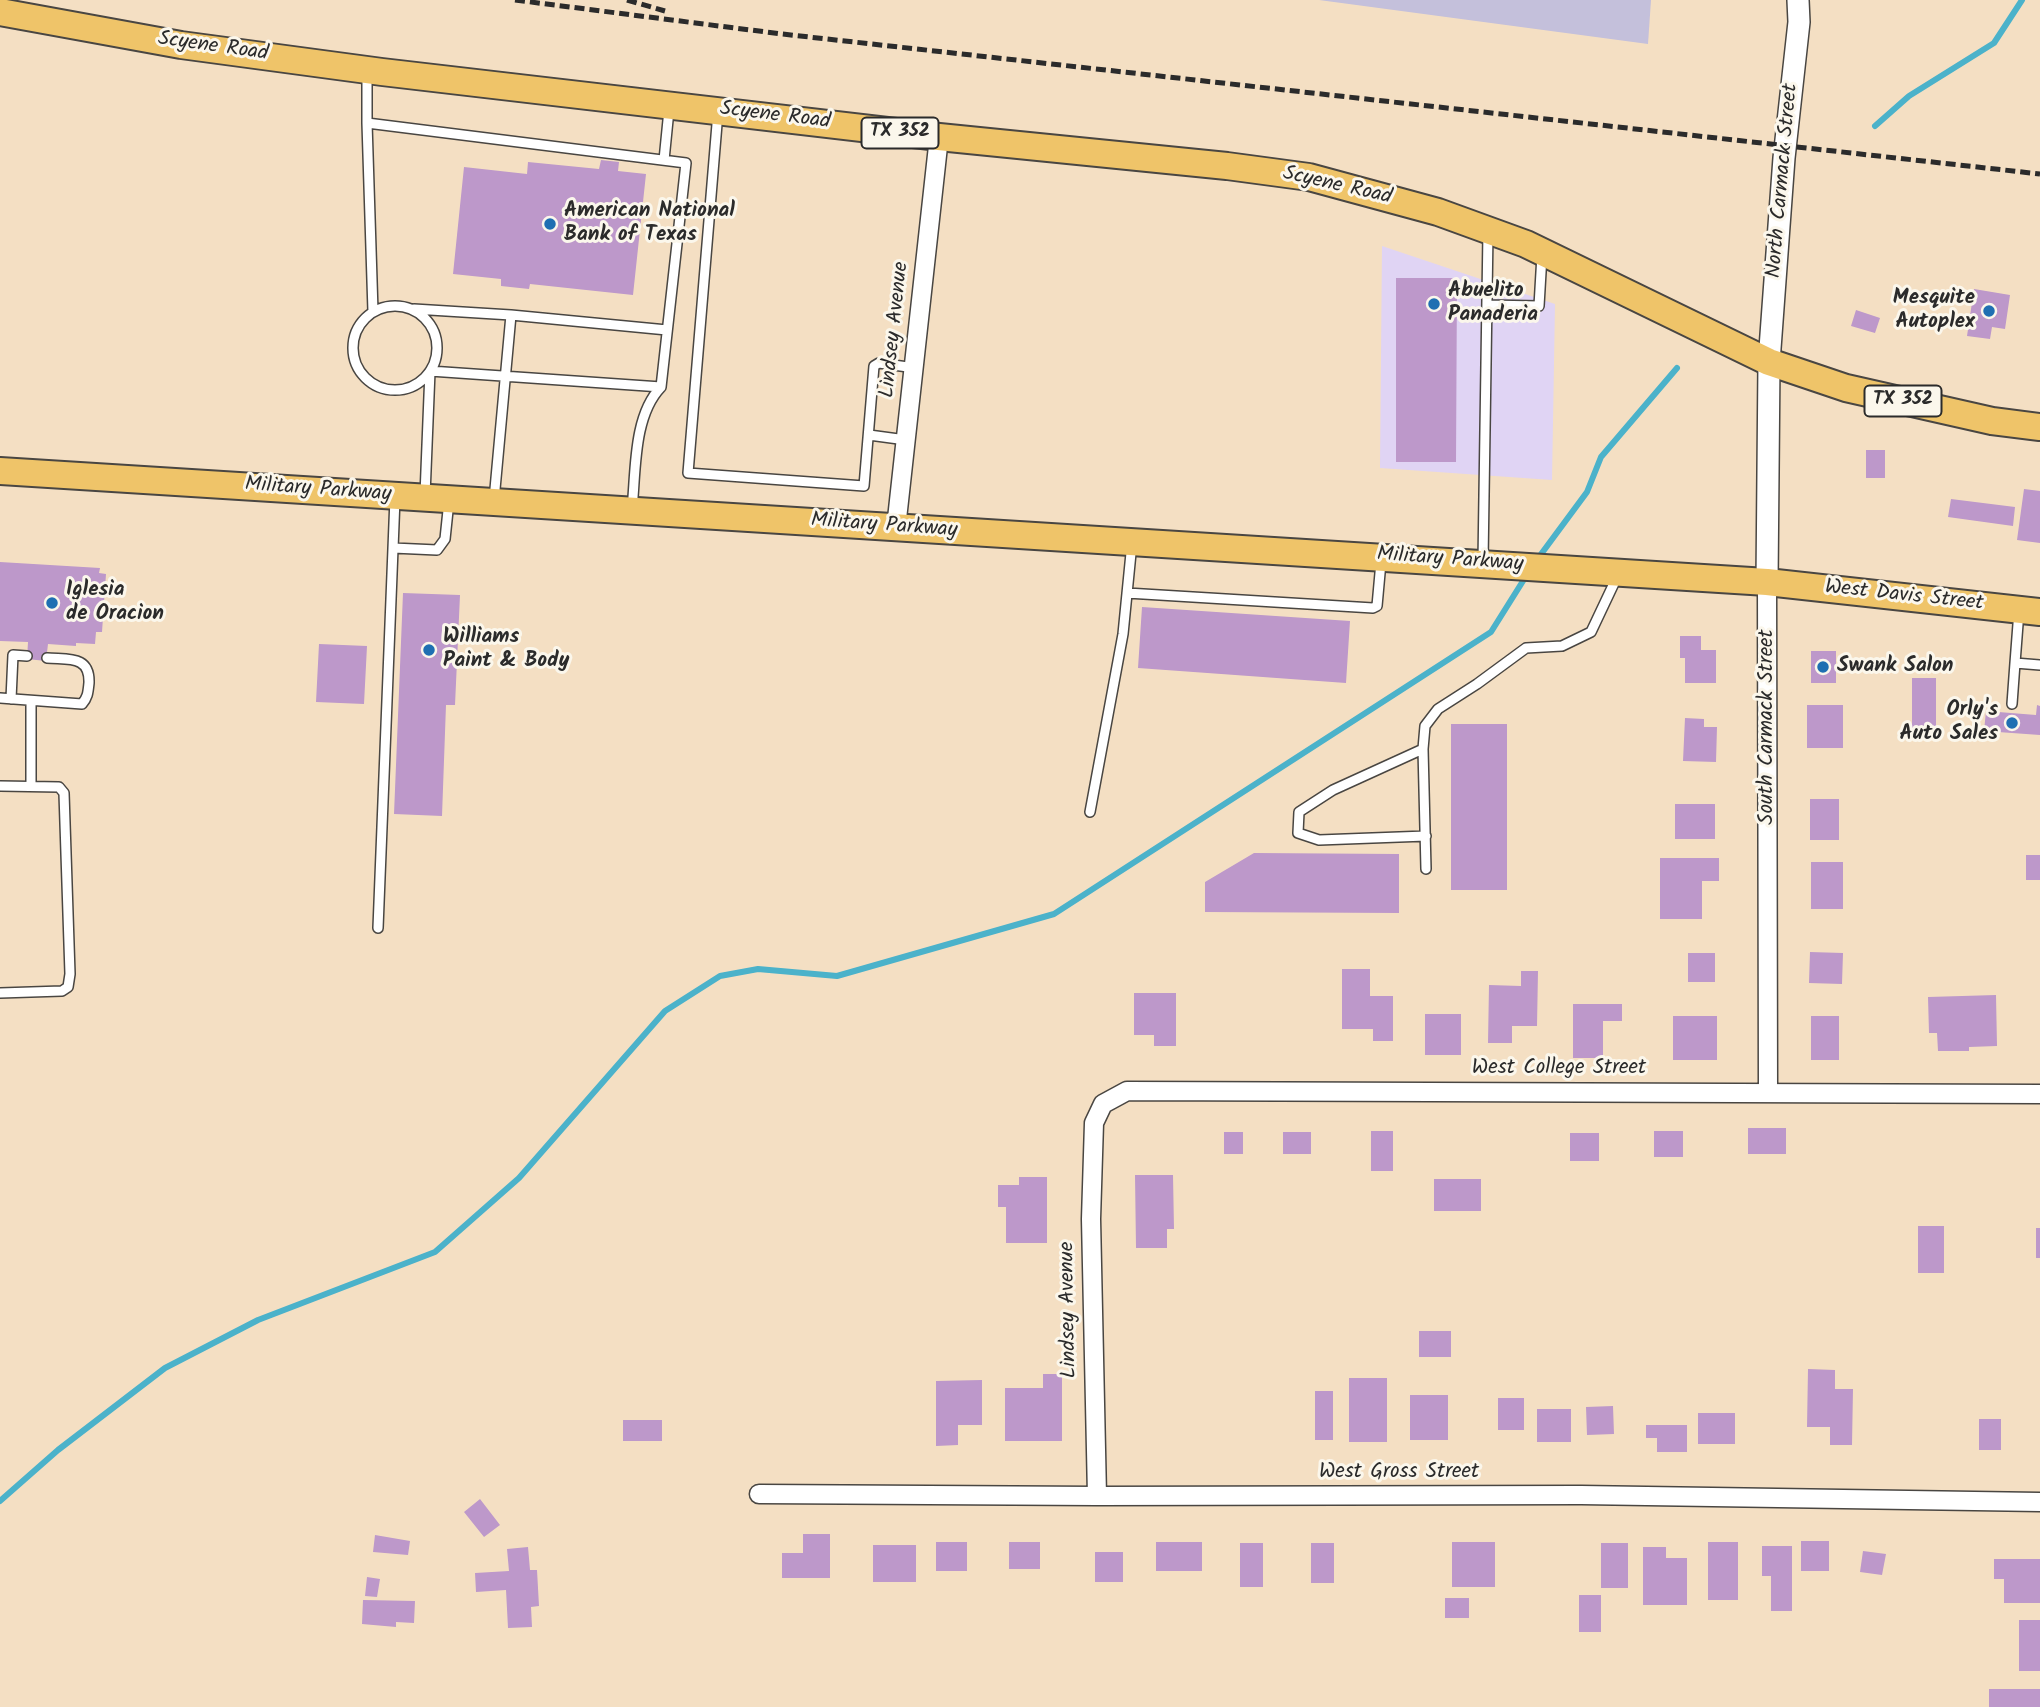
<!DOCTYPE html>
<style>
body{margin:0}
canvas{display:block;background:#f4dfc3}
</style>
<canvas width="2040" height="1707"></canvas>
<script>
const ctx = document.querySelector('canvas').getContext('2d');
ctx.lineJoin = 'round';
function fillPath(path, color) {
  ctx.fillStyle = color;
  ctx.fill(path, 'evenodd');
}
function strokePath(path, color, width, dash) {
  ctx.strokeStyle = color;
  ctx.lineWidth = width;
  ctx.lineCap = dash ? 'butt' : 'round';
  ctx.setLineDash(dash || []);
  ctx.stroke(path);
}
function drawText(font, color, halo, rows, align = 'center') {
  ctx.font = font + ' Kalam,sans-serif';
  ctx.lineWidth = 6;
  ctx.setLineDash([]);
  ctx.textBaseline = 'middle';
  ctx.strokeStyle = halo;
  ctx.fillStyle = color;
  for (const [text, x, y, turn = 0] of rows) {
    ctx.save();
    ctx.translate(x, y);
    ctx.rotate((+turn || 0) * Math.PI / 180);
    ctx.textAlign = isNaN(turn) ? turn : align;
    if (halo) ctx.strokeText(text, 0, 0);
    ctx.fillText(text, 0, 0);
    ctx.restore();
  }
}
fillPath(new Path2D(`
 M1382,246L1555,304L1552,480L1380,468Z`), '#e0d4f4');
fillPath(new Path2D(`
 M1319,0H1651L1648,44Z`), '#c4c0db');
strokePath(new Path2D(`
 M1875,126L1909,96L1994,43L2022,0
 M1536,561L1587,492L1601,457L1677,368
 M0,1501L58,1450L165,1368L258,1320L435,1252L519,1178L665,1011L720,976L758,969L837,976L1054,914L1491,632L1528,573`), '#4bb2ca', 6);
fillPath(new Path2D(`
 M601,160L619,162L618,171L646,174L633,295L530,284L529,289L501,286V279L453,274L464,167L527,174L528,162L599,169Z
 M1396,278H1457L1456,462H1396Z
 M1974,289L2010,295L2005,329L1992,327L1990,339L1967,336Z
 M1856,310L1880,318L1875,333L1851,326Z
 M1866,450H1885V478H1866Z
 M2024,489L2040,491V543L2017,540Z
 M1951,499L2015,507L2013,526L1948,517Z
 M0,562L100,568L99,573L106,574L102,632H96L95,644L76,643V646L48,644L46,661L27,659L28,642L0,641Z
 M403,593L460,595L455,705H446L442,816L394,814Z
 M1142,607L1350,621L1346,683L1138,668Z
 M1680,636H1701V650H1716V683H1685V658H1680Z
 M319,644L367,646L364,704L316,702Z
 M1811,651H1836V683H1811Z
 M1912,678H1936V728H1912Z
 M1807,705H1843V748H1807Z
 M2037,705L2040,706V735L1984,731L1986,711L2036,715Z
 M1685,718L1704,719V727H1717L1716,762L1683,761Z
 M1451,724H1507V890H1451Z
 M1810,799H1839V840H1810Z
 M1675,804H1715V839H1675Z
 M1254,853L1399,854V913L1205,912V882Z
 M2026,855H2040V880H2026Z
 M1660,858H1719V881H1702V919H1660Z
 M1811,862H1843V909H1811Z
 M1810,952L1843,953L1842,984L1809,983Z
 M1688,953H1715V982H1688Z
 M1342,969H1370V996H1393V1041H1373V1029H1342Z
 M1521,971H1538L1537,1026H1512V1043H1488L1489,985L1521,986Z
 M1134,993H1176V1046H1154V1035H1134Z
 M1996,995L1997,1046L1969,1047V1051H1938L1937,1033H1929L1928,997Z
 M1573,1004H1622V1021H1603V1058H1573Z
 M1425,1014H1461V1055H1425Z
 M1673,1016H1717V1060H1673Z
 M1811,1016H1839V1060H1811Z
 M1748,1128H1786V1154H1748Z
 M1371,1131H1393V1171H1371Z
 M1654,1131H1683V1157H1654Z
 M1224,1132H1243V1154H1224Z
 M1283,1132H1311V1154H1283Z
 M1570,1133H1599V1161H1570Z
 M1135,1175H1173L1174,1229H1167V1248H1136Z
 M1019,1177H1047V1243H1006V1207H998V1185H1019Z
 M1434,1179H1481V1211H1434Z
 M1918,1226H1944V1273H1918Z
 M2036,1228H2040V1258H2036Z
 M1419,1331H1451V1357H1419Z
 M1808,1369L1835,1370V1389H1853L1852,1445H1830V1427H1807Z
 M1043,1374H1062V1441H1005V1388H1043Z
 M1349,1378H1387V1442H1349Z
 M982,1380V1425H958V1445L936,1446V1381Z
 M1315,1391H1333V1440H1315Z
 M1410,1395H1448V1440H1410Z
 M1498,1398H1524V1430H1498Z
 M1613,1406L1614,1434L1587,1435L1586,1407Z
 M1537,1409H1571V1442H1537Z
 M1698,1413H1735V1444H1698Z
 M1979,1419H2001V1450H1979Z
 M623,1420H662V1441H623Z
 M1646,1425H1687V1452H1657V1438H1646Z
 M480,1499L500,1525L484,1537L464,1512Z
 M803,1534H830V1578H782V1553H803Z
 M375,1535L410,1541L408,1555L373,1552Z
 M1801,1541H1829V1571H1801Z
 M936,1542H967V1571H936Z
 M1009,1542H1040V1569H1009Z
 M1156,1542H1202V1571H1156Z
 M1452,1542H1495V1587H1452Z
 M1708,1542H1738V1600H1708Z
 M1240,1543H1263V1587H1240Z
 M1311,1543H1334V1583H1311Z
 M1601,1543H1628V1588H1601Z
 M873,1545H916V1582H873Z
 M1762,1546H1792V1611H1771V1576H1762Z
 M528,1547L530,1570H537L539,1606L531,1607L532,1627L508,1628L506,1590L476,1592L475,1573L509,1571L507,1549Z
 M1643,1547H1666V1558H1687V1605H1643Z
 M1863,1551L1886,1554L1882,1575L1860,1572Z
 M1095,1552H1123V1582H1095Z
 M1994,1559H2040V1603H2004V1579H1994Z
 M367,1577L380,1579L377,1597L365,1596Z
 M1579,1595H1601V1632H1579Z
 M1445,1598H1469V1618H1445Z
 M363,1600L415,1601L414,1623L396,1622V1627L362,1624Z
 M2019,1620H2040V1671H2019Z
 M1989,1689H2040V1707H1989Z`), '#bd98ca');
const service = new Path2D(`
 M367,72V123
 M718,112L688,473L864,486L874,366L879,363L915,368
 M664,160L669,110
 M1487,305L1539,306L1542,255
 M353 348a42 42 0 1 1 84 0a42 42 0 1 1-84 0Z
 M414,309L511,315
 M373,312L367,123L686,163L661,387L430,371L425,495
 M869,435L906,440
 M494,500L511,315L667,330
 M632,509C636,471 633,416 661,387
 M393,548L437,550L445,539L449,501
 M1483,561L1488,232
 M1127,593L1373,608L1377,606L1381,562
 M2015,663L2019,611
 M0,698L82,704C88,697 88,692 89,683C90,655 68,660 47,658
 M11,699L13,655L27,656
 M31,701V786
 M2012,704L2015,663L2040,665
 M1423,749L1333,790L1299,812L1298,833L1319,840L1426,836
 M0,786L59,787L64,793L70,974L68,987L62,991L0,993
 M1090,812L1123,634L1132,543
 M1426,869L1423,749L1425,726L1438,709L1477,684L1526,648L1562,646L1591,632L1617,577
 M378,928L395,498`);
const minor = new Path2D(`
 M896,528L939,137
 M1767,582L1768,1092
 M759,1494L1097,1496L1581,1495L2040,1502
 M1097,1496L1091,1219L1094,1123L1103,1104L1127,1091L2040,1094`);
const tertiary = new Path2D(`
 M1767,582L1769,362L1784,158L1799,22L1798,0`);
const primary = new Path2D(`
 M0,12L181,45L382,72L939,137L1227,166L1309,177L1438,212L1526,244L1769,362L1846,388L1992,421L2040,427
 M0,471L1767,582L2040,612`);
strokePath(service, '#494642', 12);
strokePath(minor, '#494642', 21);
strokePath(tertiary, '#494642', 24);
strokePath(primary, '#494642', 30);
strokePath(service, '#fff', 9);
strokePath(minor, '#fff', 18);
strokePath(tertiary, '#fff', 21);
strokePath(primary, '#efc469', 26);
strokePath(new Path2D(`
 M515,0L782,34L2040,174
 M627,0L665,11`), '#2b2b2b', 5, [10, 5]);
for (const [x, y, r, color] of [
 [550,224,7,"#1f6fb2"],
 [1434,304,7,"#1f6fb2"],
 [1989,311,7,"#1f6fb2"],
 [52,603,7,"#1f6fb2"],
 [429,650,7,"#1f6fb2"],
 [1823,667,7,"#1f6fb2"],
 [2012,723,7,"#1f6fb2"]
]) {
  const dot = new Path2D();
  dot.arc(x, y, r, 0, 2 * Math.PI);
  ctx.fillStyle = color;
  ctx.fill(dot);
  strokePath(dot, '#fbf7ec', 2.5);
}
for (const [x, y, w] of [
 [900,133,77],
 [1903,401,77]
]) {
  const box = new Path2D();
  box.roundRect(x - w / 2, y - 15.5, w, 31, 5);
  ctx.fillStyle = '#fbf7ec';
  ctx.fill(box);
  strokePath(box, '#2b2b2b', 2);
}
drawText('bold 19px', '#2b2b2b', null, [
 ["TX 352",900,133],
 ["TX 352",1903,401]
]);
drawText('21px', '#2b2b2b', '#fbf7ec', [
 ["Scyene Road",213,48,8],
 ["Scyene Road",775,117,7],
 ["North Carmack Street",1784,181,-85],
 ["Scyene Road",1337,187,13],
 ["Lindsey Avenue",896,330,-84],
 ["Military Parkway",318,491,4],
 ["Military Parkway",884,527,4],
 ["Military Parkway",1450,561,4],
 ["West Davis Street",1904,597,6],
 ["South Carmack Street",1768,727,-90],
 ["West College Street",1559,1069],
 ["Lindsey Avenue",1070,1310,-91],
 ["West Gross Street",1399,1473]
]);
drawText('bold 21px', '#2b2b2b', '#fbf7ec', [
 ["American National",564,212],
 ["Bank of Texas",564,236],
 ["Abuelito",1448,292],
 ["Panaderia",1448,316],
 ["Mesquite",1975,299,"right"],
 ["Autoplex",1975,323,"right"],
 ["Iglesia",66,591],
 ["de Oracion",66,615],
 ["Williams",443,638],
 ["Paint & Body",443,662],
 ["Swank Salon",1837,667],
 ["Orly's",1998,711,"right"],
 ["Auto Sales",1998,735,"right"]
], 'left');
</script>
